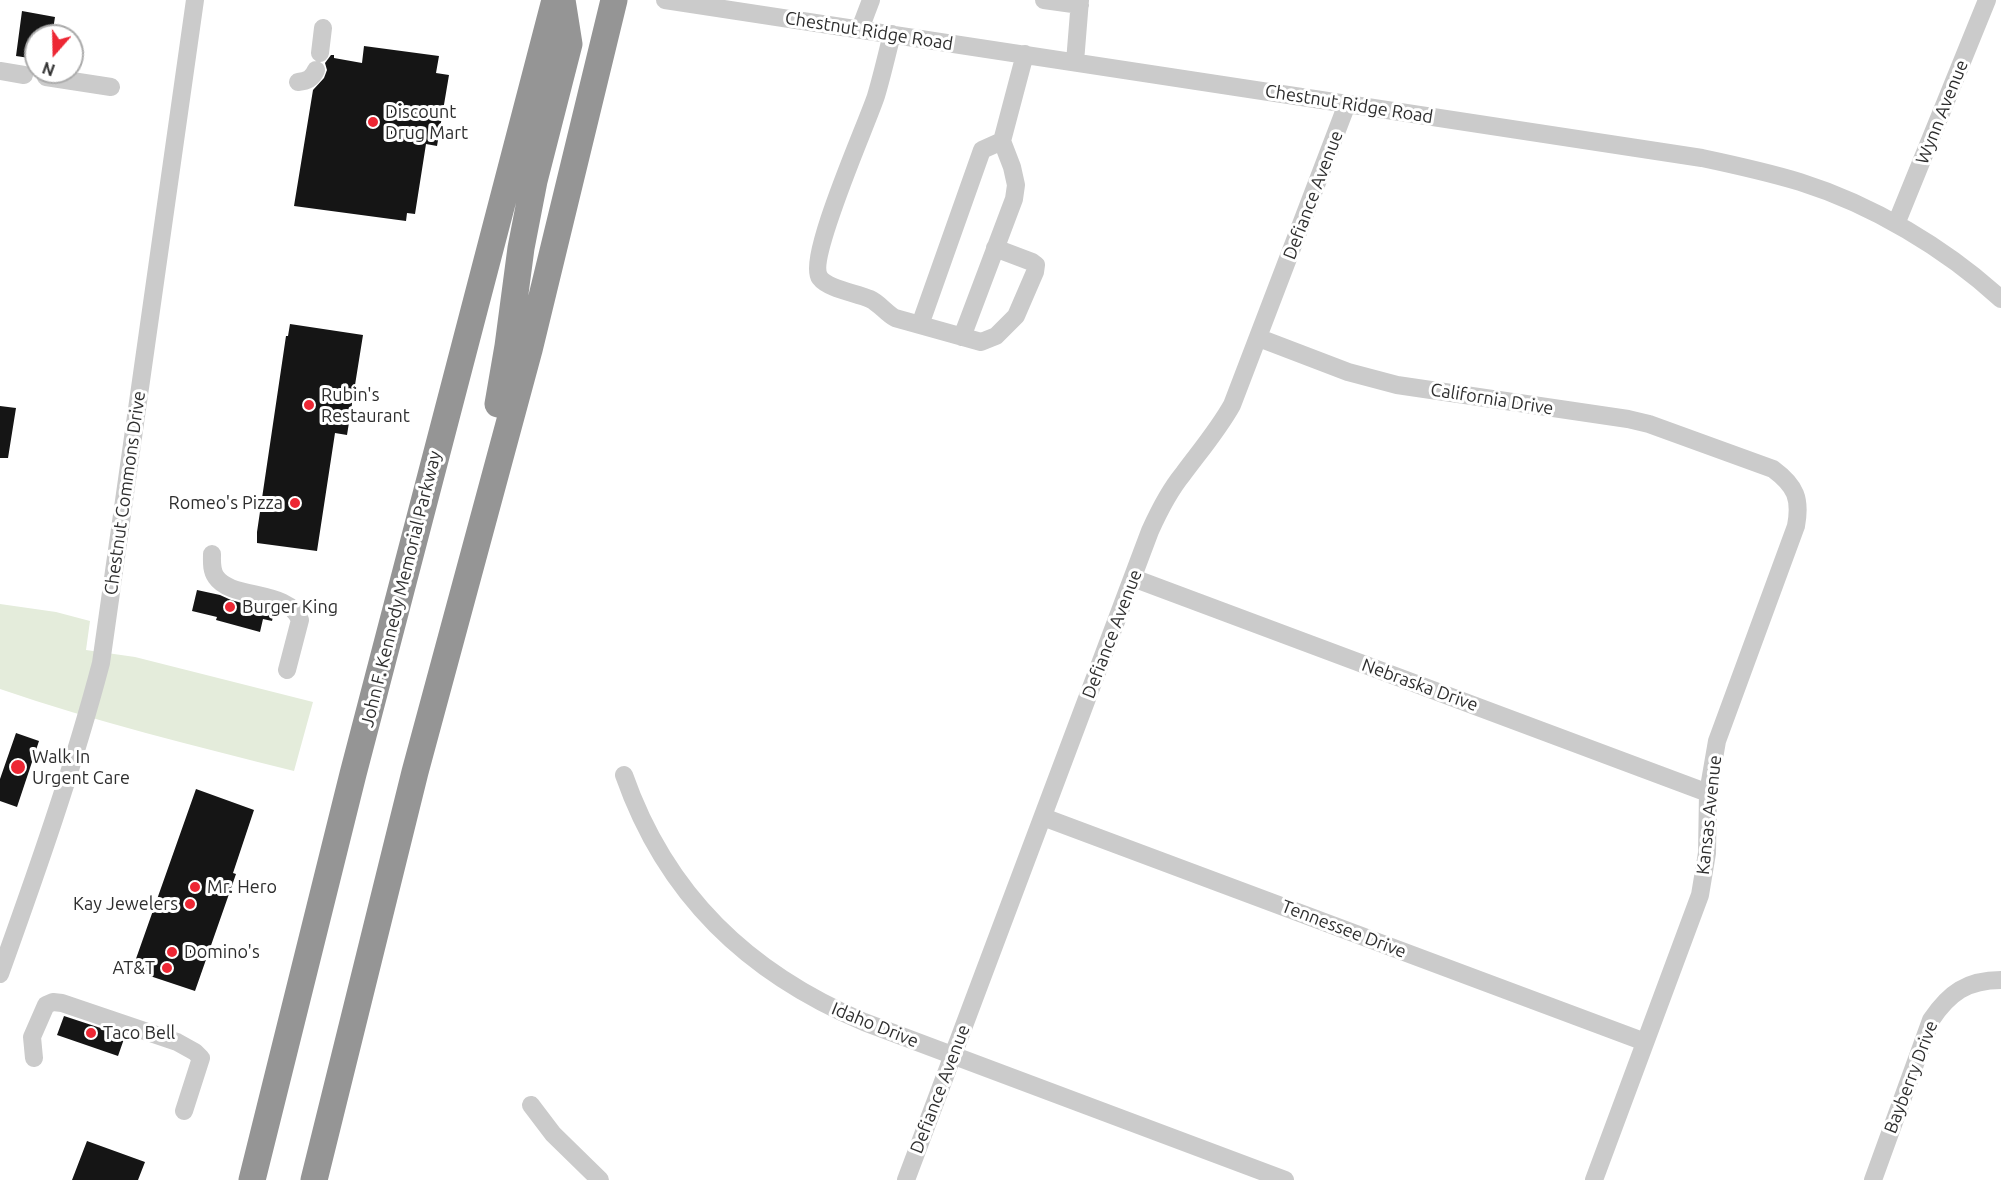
<!DOCTYPE html>
<style>
body{margin:0}
#map{position:relative;width:2001px;height:1180px;overflow:hidden;background:#fff;font-family:Ubuntu,sans-serif}
canvas{display:block}
.north{position:absolute;left:24px;top:24px;width:60px;height:60px;box-sizing:border-box;background:#fff;border:2px solid #ababab;border-radius:50%;rotate:200deg;font-size:16px;font-weight:700;line-height:24px;text-align:center;color:#2e2e2e}
.north::after{content:'';display:block;margin:auto;width:21px;height:27px;background:#ed2734;clip-path:polygon(50% 0,100% 100%,50% 72%,0 100%)}
</style>
<div id="map">
<canvas width="2001" height="1180"></canvas>
<div class="north">N</div>
</div>
<script>
const ctx = document.querySelector('canvas').getContext('2d');
ctx.lineJoin = 'round';
function fillPath(path, color) {
  ctx.fillStyle = color;
  ctx.fill(path, 'evenodd');
}
function strokePath(path, color, width, dash) {
  ctx.strokeStyle = color;
  ctx.lineWidth = width;
  ctx.lineCap = dash ? 'butt' : 'round';
  ctx.setLineDash(dash || []);
  ctx.stroke(path);
}
function drawText(font, color, halo, rows, align = 'center') {
  ctx.font = font + ' Ubuntu,sans-serif';
  ctx.lineWidth = 6;
  ctx.setLineDash([]);
  ctx.textBaseline = 'middle';
  ctx.strokeStyle = halo;
  ctx.fillStyle = color;
  for (const [text, x, y, turn = 0] of rows) {
    ctx.save();
    ctx.translate(x, y);
    ctx.rotate((+turn || 0) * Math.PI / 180);
    ctx.textAlign = isNaN(turn) ? turn : align;
    if (halo) ctx.strokeText(text, 0, 0);
    ctx.fillText(text, 0, 0);
    ctx.restore();
  }
}
fillPath(new Path2D(`
 M0,604L56,612L90,621L86,650L135,657L313,702L294,771C195,746 96,722 0,689Z`), '#e4ecdb');
fillPath(new Path2D(`
 M22,11L55,17L52,36H36V59L16,56Z
 M364,46L439,56L436,73L449,75L437,146L426,144L415,214L407,213L406,221L294,206L313,90L324,78L327,70L325,63L331,55H334V58L362,63Z
 M290,324L363,335L347,435L335,433L317,551L257,543V532L286,336H288Z
 M0,406L16,408L8,458H0Z
 M197,590L220,595L231,600L274,612L272,621L263,619L260,632L216,620L217,617L192,611Z
 M16,733L39,741L17,807L0,801V779Z
 M196,789L254,810L233,873L236,874L195,991L132,970Z
 M64,1016L125,1036L118,1056L57,1035Z
 M87,1141L145,1162L138,1180H72Z`), '#151515');
strokePath(new Path2D(`
 M665,0L1702,158C1735,165 1767,172 1800,182C1873,205 1945,248 2001,299
 M1044,0L1080,5
 M860,29L871,0
 M892,34C887,54 882,76 876,96C867,124 806,259 820,278C828,289 857,293 870,299C879,303 886,313 895,318L981,342L996,336L1016,316L1035,272L1036,265L1032,262L995,248
 M320,53L323,28
 M1075,62L1080,0
 M0,71L24,75
 M46,77L111,87
 M298,82C307,81 312,79 316,70
 M1896,224L1987,0
 M920,325L982,150L1002,141
 M962,337L1014,199L1016,185L1012,167L1002,141L1025,54
 M1259,338L1348,372L1397,385L1628,419L1649,424L1773,469C1796,486 1801,499 1796,526L1717,741L1708,793L1707,853L1700,895L1594,1180
 M212,554C212,561 211,570 216,577C231,600 289,589 300,620L287,670
 M1133,578L1708,793
 M624,775C666,895 748,973 864,1022L1285,1180
 M1043,817L1645,1042
 M0,974C37,871 73,769 101,663L195,0
 M34,1058L32,1037L46,1005L53,1002L62,1003L177,1042L195,1052L201,1058L184,1111
 M531,1105L553,1134L600,1180
 M906,1180L1150,531C1159,511 1169,491 1183,474C1200,451 1218,430 1232,405L1347,104
 M1873,1180L1931,1020C1949,993 1967,980 2001,980`), '#cbcbcb', 18);
strokePath(new Path2D(`
 M498,404L508,346L521,248L534,181L569,44L562,0
 M252,1180L353,774L555,0
 M314,1180L415,772L529,350L614,0`), '#959595', 27);
for (const [x, y, r, color] of [
 [373,122,6,"#ed2734"],
 [309,405,6,"#ed2734"],
 [295,503,6,"#ed2734"],
 [230,607,6,"#ed2734"],
 [18,767,8,"#ed2734"],
 [195,887,6,"#ed2734"],
 [190,904,6,"#ed2734"],
 [172,952,6,"#ed2734"],
 [167,968,6,"#ed2734"],
 [91,1033,6,"#ed2734"]
]) {
  const dot = new Path2D();
  dot.arc(x, y, r, 0, 2 * Math.PI);
  ctx.fillStyle = color;
  ctx.fill(dot);
  strokePath(dot, '#fff', 2);
}
drawText('18px', '#2e2e2e', '#fff', [
 ["Chestnut Ridge Road",869,31,9],
 ["Chestnut Ridge Road",1349,104,9],
 ["Wynn Avenue",1942,112,-68],
 ["Defiance Avenue",1313,195,-69],
 ["California Drive",1492,399,9],
 ["Chestnut Commons Drive",125,493,-82],
 ["John F. Kennedy Memorial Parkway",401,589,-76],
 ["Defiance Avenue",1112,634,-69],
 ["Nebraska Drive",1420,685,20],
 ["Kansas Avenue",1709,815,-84],
 ["Tennessee Drive",1344,929,21],
 ["Idaho Drive",875,1025,22],
 ["Bayberry Drive",1911,1077,-69],
 ["Defiance Avenue",940,1089,-69]
]);
drawText('18px', '#2e2e2e', '#fff', [
 ["Discount",385,112],
 ["Drug Mart",385,133],
 ["Rubin's",321,395],
 ["Restaurant",321,416],
 ["Romeo's Pizza",283,503,"right"],
 ["Burger King",242,607],
 ["Walk In",32,757],
 ["Urgent Care",32,778],
 ["Mr. Hero",207,887],
 ["Kay Jewelers",178,904,"right"],
 ["Domino's",184,952],
 ["AT&T",155,968,"right"],
 ["Taco Bell",103,1033]
], 'left');
</script>
